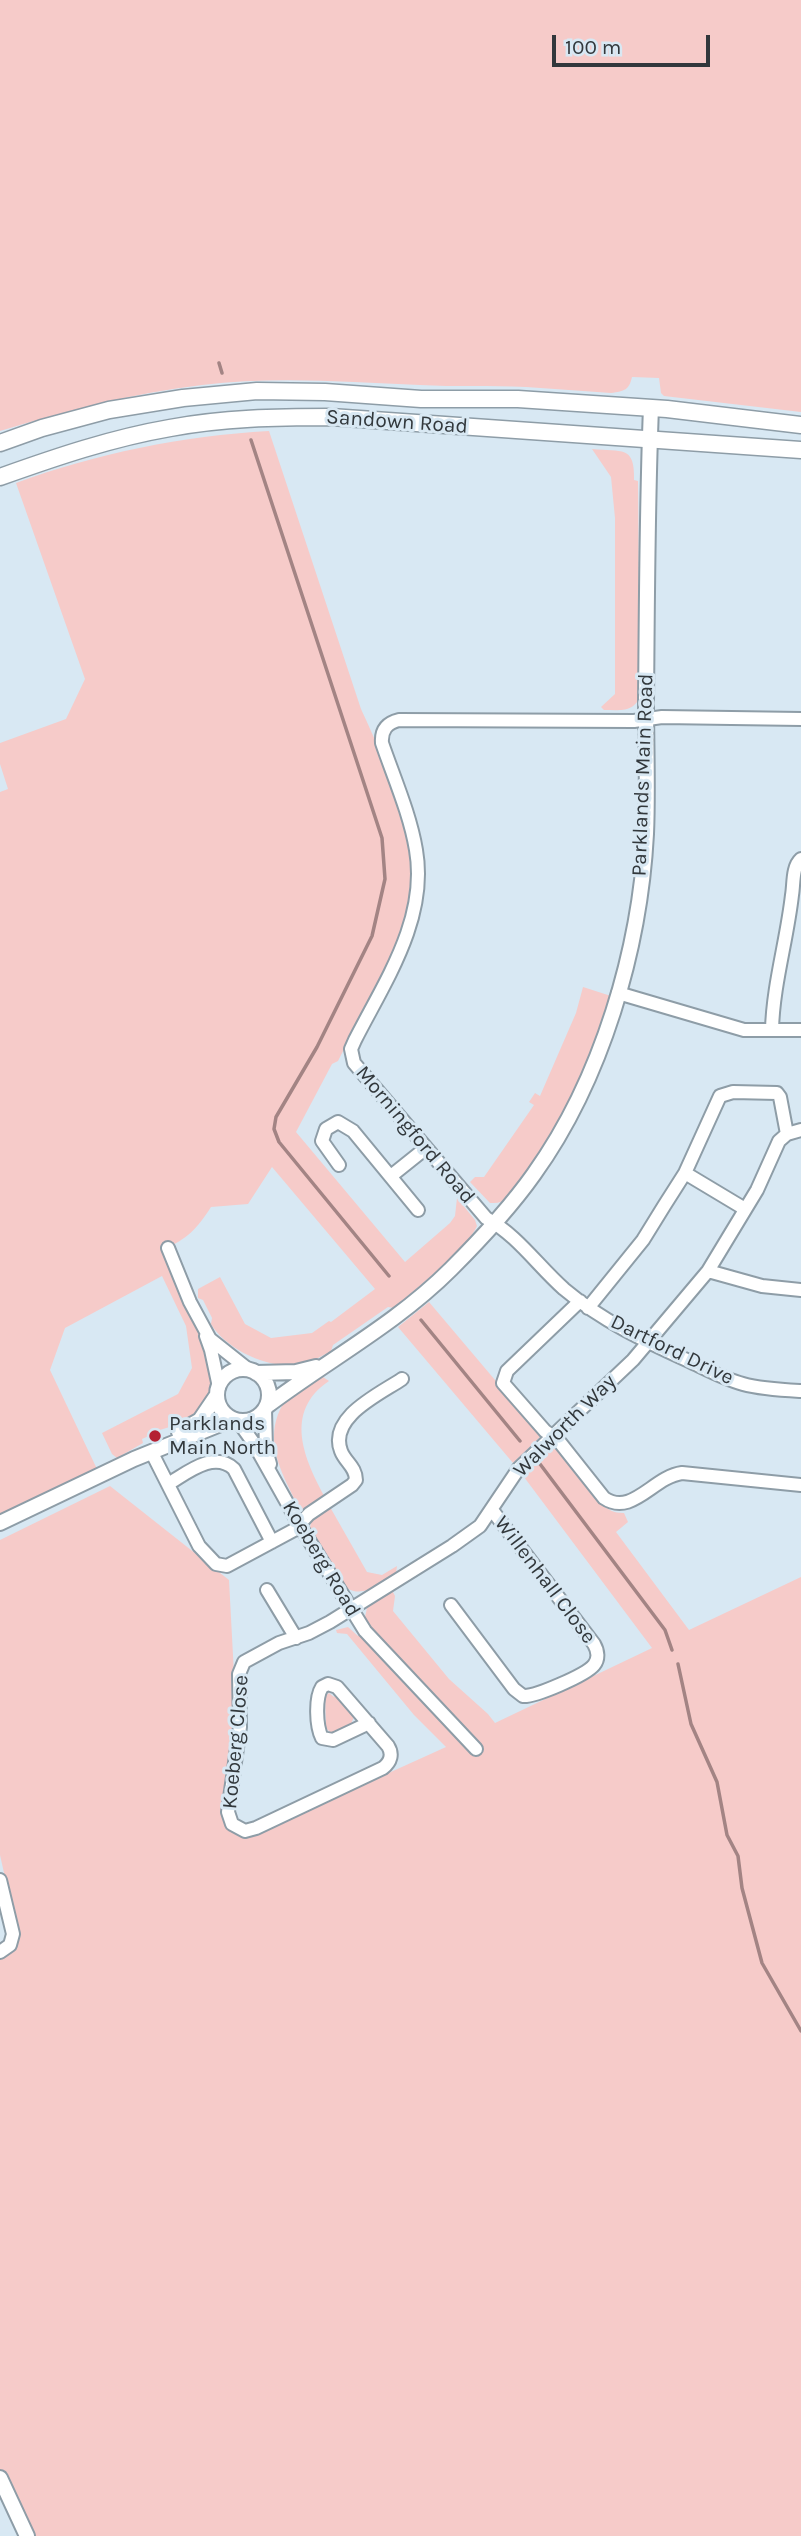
<!DOCTYPE html>
<style>
body{margin:0}
#map{position:relative;width:801px;height:2536px;overflow:hidden;background:#d8e8f3;font-family:Karla,sans-serif}
canvas{display:block}
.scale{position:absolute;left:552px;top:35px;width:158px;height:32px;box-sizing:border-box;border:4px solid #32383c;border-top:0;padding-left:9px;font-size:21px;line-height:24px;white-space:nowrap;color:#32383c;-webkit-text-stroke:5px #d8e8f3;paint-order:stroke}
</style>
<div id="map">
<canvas width="801" height="2536"></canvas>
<div class="scale">100 m</div>
</div>
<script>
const ctx = document.querySelector('canvas').getContext('2d');
ctx.lineJoin = 'round';
function fillPath(path, color) {
  ctx.fillStyle = color;
  ctx.fill(path, 'evenodd');
}
function strokePath(path, color, width, dash) {
  ctx.strokeStyle = color;
  ctx.lineWidth = width;
  ctx.lineCap = dash ? 'butt' : 'round';
  ctx.setLineDash(dash || []);
  ctx.stroke(path);
}
function drawText(font, color, halo, rows, align = 'center') {
  ctx.font = font + ' Karla,sans-serif';
  ctx.lineWidth = 6;
  ctx.setLineDash([]);
  ctx.textBaseline = 'middle';
  ctx.strokeStyle = halo;
  ctx.fillStyle = color;
  for (const [text, x, y, turn = 0] of rows) {
    ctx.save();
    ctx.translate(x, y);
    ctx.rotate((+turn || 0) * Math.PI / 180);
    ctx.textAlign = isNaN(turn) ? turn : align;
    if (halo) ctx.strokeText(text, 0, 0);
    ctx.fillText(text, 0, 0);
    ctx.restore();
  }
}
fillPath(new Path2D(`
 M0,0H801V412L664,396L661,393L659,378L632,377C629,390 625,391 611,393C583,391 555,389 526,387C491,385 455,387 420,385C347,382 275,376 202,385C133,393 67,411 0,431Z
 M269,431L361,709C385,760 421,848 411,905C406,931 392,956 380,979C366,1006 352,1033 338,1061L332,1064L296,1132L405,1262L450,1223L455,1216L457,1198L475,1220L477,1226C467,1249 414,1290 394,1308L388,1307L333,1345L331,1351C322,1356 312,1362 301,1364C272,1371 226,1350 211,1324L212,1318L203,1300L198,1298V1289L220,1277L245,1324L271,1338L312,1333L329,1321L331,1322L375,1289L272,1167L248,1204L211,1207C196,1230 188,1238 163,1250L183,1302L207,1350L212,1372L210,1388L204,1405L198,1413L183,1423L153,1432V1434L142,1439L143,1443L117,1458L112,1454L102,1433L178,1394L192,1368L186,1326L162,1276L65,1328L50,1370L97,1469L0,1517V792L8,789L0,764V743L66,719L85,679L16,483C98,453 182,436 269,431Z
 M592,449C622,452 635,445 634,480L638,481L640,696C634,713 619,710 604,710L601,707L615,694V518L611,477Z
 M583,987L611,996C591,1059 563,1120 524,1174C518,1182 512,1193 505,1200C500,1203 495,1203 490,1203L470,1182L475,1177H484L534,1105L529,1102L535,1093L540,1096L576,1013Z
 M429,1302L539,1432L540,1437L513,1463L398,1327Z
 M323,1377L329,1381C283,1412 304,1459 326,1499L304,1510C296,1505 293,1496 289,1488C276,1461 266,1433 283,1404C290,1392 311,1384 323,1377Z
 M554,1449C582,1458 589,1514 624,1513L628,1522L616,1532L689,1630L801,1577V2536H32L0,2470V1957L17,1931L0,1855V1540L110,1486L229,1580L237,1731L223,1814C226,1832 237,1838 254,1834L446,1747L414,1715L347,1634L337,1633L336,1630L348,1627L358,1636L370,1628L365,1617L367,1608L392,1590L395,1596L393,1611L449,1679L488,1714L495,1723L652,1648L521,1473L545,1451Z
 M330,1507L367,1572L382,1575L397,1566L396,1573C381,1582 364,1599 347,1588L310,1527L312,1519Z
 M329,1693L334,1697L336,1695L354,1717L351,1724L331,1733L326,1728L325,1696Z`), '#f6cbc9');
strokePath(new Path2D(`
 M219,363L222,373
 M251,440L382,838L385,879L372,936L317,1047L276,1117L274,1129L279,1142L389,1276
 M421,1320L520,1441
 M540,1464L665,1630L672,1650
 M678,1664L691,1724L717,1782L727,1835L738,1856L742,1888L762,1963L801,2031`), '#a38484', 3.5);
const minor = new Path2D(`
 M801,719L662,717L634,721L399,720C387,723 381,730 382,743C394,778 410,814 416,850C428,919 385,981 355,1040L351,1049L354,1063L486,1218C518,1236 537,1265 564,1289C602,1321 645,1341 689,1361C706,1369 724,1379 743,1384C761,1389 782,1390 801,1391
 M618,993L744,1030H801
 M772,1030C773,985 787,940 792,895C794,884 792,867 801,859
 M339,1165L322,1141L326,1129L338,1122L353,1131L418,1210
 M685,1173L745,1209
 M391,1176L426,1148
 M168,1248L190,1302L210,1339L249,1370
 M708,1271L762,1286L801,1290
 M580,1301L507,1371L503,1383L545,1431L558,1440L604,1498C632,1517 653,1477 682,1473L801,1485
 M588,1308L643,1240L664,1206L685,1173L720,1096L733,1092L777,1093L780,1097L787,1134
 M206,1336L211,1350L219,1387
 M265,1410L266,1450L270,1464
 M238,1421L253,1442L299,1524L365,1631L476,1749
 M152,1453L199,1546L216,1564L227,1566L294,1530L309,1514L352,1485L356,1480C356,1467 345,1462 341,1451C328,1417 380,1394 402,1379
 M168,1484C187,1473 214,1450 234,1469L272,1542
 M267,1590L296,1638
 M451,1605L514,1689L523,1696C535,1697 586,1675 594,1665C599,1659 598,1651 594,1644L492,1510
 M369,1723L333,1740L322,1738C316,1726 315,1698 322,1687L328,1684L337,1687L388,1746C393,1754 391,1762 383,1768L256,1828L245,1831L232,1824L228,1812L240,1727L239,1674L244,1662L279,1643L309,1633L330,1622L452,1546L480,1526L519,1468L633,1360L708,1271L757,1190L779,1141L787,1134L801,1130
 M0,1880L13,1934L10,1945L0,1952`);
const tertiary = new Path2D(`
 M217 1395a26 26 0 1 1 52 0a26 26 0 1 1-52 0Z
 M256,1373L296,1372L316,1367
 M267,1406C328,1360 396,1324 451,1269C480,1240 510,1208 534,1174C602,1079 640,949 646,834C648,790 646,745 646,701C647,604 647,506 651,408
 M179,1432L200,1420L217,1395
 M0,1523L134,1459L233,1419
 M0,2478L27,2536`);
const secondary = new Path2D(`
 M0,443L42,428L109,410L183,398L257,391L325,392L421,399H518L667,409L801,425
 M0,477C56,457 112,438 170,428C223,418 277,417 331,417L801,450`);
strokePath(minor, '#8e9da7', 16);
strokePath(tertiary, '#8e9da7', 18);
strokePath(secondary, '#8e9da7', 19);
strokePath(minor, '#fff', 12);
strokePath(tertiary, '#fff', 14);
strokePath(secondary, '#fff', 16);
for (const [x, y, r, color] of [
 [155,1436,7,"#b42133"]
]) {
  const dot = new Path2D();
  dot.arc(x, y, r, 0, 2 * Math.PI);
  ctx.fillStyle = color;
  ctx.fill(dot);
  strokePath(dot, '#d8e8f3', 2.5);
}
drawText('21px', '#32383c', '#d8e8f3', [
 ["Sandown Road",397,422,4],
 ["Parklands Main Road",643,775,-88],
 ["Morningford Road",415,1135,50],
 ["Dartford Drive",672,1350,26],
 ["Walworth Way",565,1426,-45],
 ["Koeberg Road",321,1559,59],
 ["Willenhall Close",545,1580,53],
 ["Koeberg Close",236,1742,-85]
]);
drawText('21px', '#32383c', '#d8e8f3', [
 ["Parklands",169,1424],
 ["Main North",169,1448]
], 'left');
</script>
